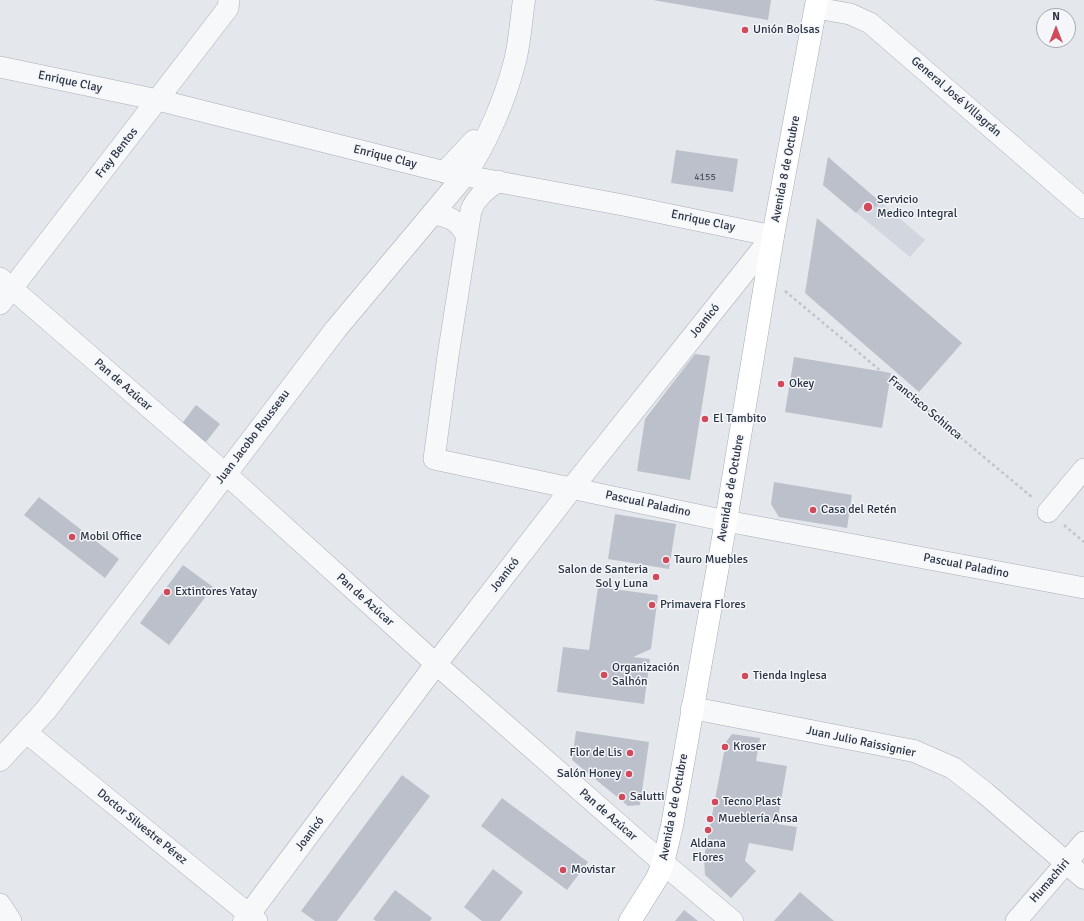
<!DOCTYPE html>
<meta charset="utf-8">
<style>
body{margin:0}
#map{position:relative;width:1084px;height:921px;overflow:hidden;background:#e4e7ec;font-family:Signika,sans-serif}
canvas{display:block}
.north{position:absolute;left:1036px;top:8px;width:40px;height:40px;box-sizing:border-box;background:#f4f6f9;border:1px solid #a4a8b1;border-radius:50%;rotate:0deg;font-size:11px;font-weight:700;line-height:16px;text-align:center;color:#2b3445}
.north::after{content:'';display:block;margin:auto;width:14px;height:18px;background:#d1495b;clip-path:polygon(50% 0,100% 100%,50% 72%,0 100%)}
</style>
<div id="map">
<canvas width="1084" height="921"></canvas>
<div class="north">N</div>
</div>
<script>
const ctx = document.querySelector('canvas').getContext('2d');
ctx.lineJoin = 'round';
function fillPath(path, color) {
  ctx.fillStyle = color;
  ctx.fill(path, 'evenodd');
}
function strokePath(path, color, width, dash) {
  ctx.strokeStyle = color;
  ctx.lineWidth = width;
  ctx.lineCap = dash ? 'butt' : 'round';
  ctx.setLineDash(dash || []);
  ctx.stroke(path);
}
function drawText(font, color, halo, rows, align = 'center') {
  ctx.font = font + ' Signika,sans-serif';
  ctx.lineWidth = 3;
  ctx.setLineDash([]);
  ctx.textBaseline = 'middle';
  ctx.strokeStyle = halo;
  ctx.fillStyle = color;
  for (const [text, x, y, turn = 0] of rows) {
    ctx.save();
    ctx.translate(x, y);
    ctx.rotate((+turn || 0) * Math.PI / 180);
    ctx.textAlign = isNaN(turn) ? turn : align;
    if (halo) ctx.strokeText(text, 0, 0);
    ctx.fillText(text, 0, 0);
    ctx.restore();
  }
}
fillPath(new Path2D(`
 M828,157L925,240L910,257L823,185Z`), '#d2d6de');
fillPath(new Path2D(`
 M653,0H771L768,20Z
 M676,150L738,159L733,192L671,183Z
 M828,157L880,202L871,211L863,205L856,213L823,185Z
 M817,218L962,343L919,392L805,293Z
 M695,354L710,356L690,480L637,471L645,419Z
 M794,357L891,373L882,428L785,412Z
 M196,405L220,424L206,442H201L180,426Z
 M774,482L852,495L847,528L779,517L771,504Z
 M39,497L119,559L105,578L24,515Z
 M615,514L676,524L669,569L608,559Z
 M183,565L213,587L169,645L140,623Z
 M598,587L658,595L651,649L633,657L650,659L644,704L557,692L563,647L589,650Z
 M576,731L649,742L640,805L628,806L572,760Z
 M732,734L760,738L756,761L787,766L777,824L797,827L793,851L749,843L745,861L756,871L731,898L705,875L704,857L726,742Z
 M402,775L430,796L337,921H315L301,911Z
 M502,798L588,862L567,890L481,826Z
 M493,869L523,892L500,921H482L464,907Z
 M395,890L432,918L430,921H376L373,919Z
 M800,892L834,921H774Z
 M684,910L698,921H675Z`), '#bbc0ca');
const minor = new Path2D(`
 M816,8L850,14L870,23L1084,208
 M0,67L158,100L445,172L623,205L773,236
 M498,181C486,190 477,196 471,210L448,356L434,459L726,521L1084,588
 M432,214C449,216 458,220 466,235
 M0,278L226,474L436,664L663,863
 M0,304L228,8L229,0
 M1048,512L1084,469
 M27,733L257,921
 M0,904L11,921
 M1016,921L1084,842`);
const tertiary = new Path2D(`
 M445,172L474,141
 M692,708L914,751L953,768L985,793L1084,878
 M0,760L46,710L336,329L465,175C487,142 505,100 515,61C520,41 521,20 524,0
 M663,863L732,921
 M244,921L436,664L572,488L773,236`);
const primary = new Path2D(`
 M630,921L657,878L663,863L672,826L726,521L773,236L817,0`);
strokePath(minor, '#a9aeb7', 22);
strokePath(tertiary, '#a9aeb7', 23);
strokePath(primary, '#a3abb8', 23);
strokePath(new Path2D(`
 M785,291L1033,498
 M1064,525L1084,542`), '#c2c5cb', 2.5, [3, 3]);
strokePath(minor, '#f7f8fa', 21);
strokePath(tertiary, '#f7f8fa', 22);
strokePath(primary, '#fff', 22);
for (const [x, y, r, color] of [
 [745,30,4,"#d1495b"],
 [868,207,5,"#d1495b"],
 [781,384,4,"#d1495b"],
 [705,419,4,"#d1495b"],
 [813,510,4,"#d1495b"],
 [72,537,4,"#d1495b"],
 [666,560,4,"#d1495b"],
 [656,577,4,"#d1495b"],
 [167,592,4,"#d1495b"],
 [652,605,4,"#d1495b"],
 [604,675,4,"#d1495b"],
 [745,676,4,"#d1495b"],
 [725,747,4,"#d1495b"],
 [630,753,4,"#d1495b"],
 [629,774,4,"#d1495b"],
 [622,797,4,"#d1495b"],
 [715,802,4,"#d1495b"],
 [710,819,4,"#d1495b"],
 [708,830,4,"#d1495b"],
 [563,870,4,"#d1495b"]
]) {
  const dot = new Path2D();
  dot.arc(x, y, r, 0, 2 * Math.PI);
  ctx.fillStyle = color;
  ctx.fill(dot);
  strokePath(dot, '#f4f6f9', 1.5);
}
drawText('10px', '#4f5766', null, [
 ["4155",705,177]
]);
drawText('12px', '#2b3445', '#f4f6f9', [
 ["Unión Bolsas",753,30],
 ["Servicio",877,200],
 ["Medico Integral",877,214],
 ["Okey",789,384],
 ["El Tambito",713,419],
 ["Casa del Retén",821,510],
 ["Mobil Office",80,537],
 ["Tauro Muebles",674,560],
 ["Salon de Santeria",648,570,"right"],
 ["Sol y Luna",648,584,"right"],
 ["Extintores Yatay",175,592],
 ["Primavera Flores",660,605],
 ["Organización",612,668],
 ["Salhón",612,682],
 ["Tienda Inglesa",753,676],
 ["Kroser",733,747],
 ["Flor de Lis",622,753,"right"],
 ["Salón Honey",621,774,"right"],
 ["Salutti",630,797],
 ["Tecno Plast",723,802],
 ["Mueblería Ansa",718,819],
 ["Aldana",708,844,"center"],
 ["Flores",708,858,"center"],
 ["Movistar",571,870]
], 'left');
drawText('12px', '#2b3445', '#f4f6f9', [
 ["Enrique Clay",70,82,12],
 ["General José Villagrán",956,97,41],
 ["Fray Bentos",117,153,-52],
 ["Enrique Clay",385,157,14],
 ["Avenida 8 de Octubre",786,169,-79],
 ["Enrique Clay",703,221,12],
 ["Joanicó",705,321,-51],
 ["Pan de Azúcar",123,385,41],
 ["Francisco Schinca",925,408,40],
 ["Juan Jacobo Rousseau",253,437,-53],
 ["Avenida 8 de Octubre",731,488,-80],
 ["Pascual Paladino",648,504,12],
 ["Pascual Paladino",966,566,11],
 ["Joanicó",505,575,-52],
 ["Pan de Azúcar",365,600,42],
 ["Juan Julio Raissignier",861,742,12],
 ["Avenida 8 de Octubre",674,807,-79],
 ["Pan de Azúcar",608,815,41],
 ["Doctor Silvestre Pérez",142,827,39],
 ["Joanicó",310,834,-53],
 ["Humachiri",1050,881,-49]
]);
</script>
